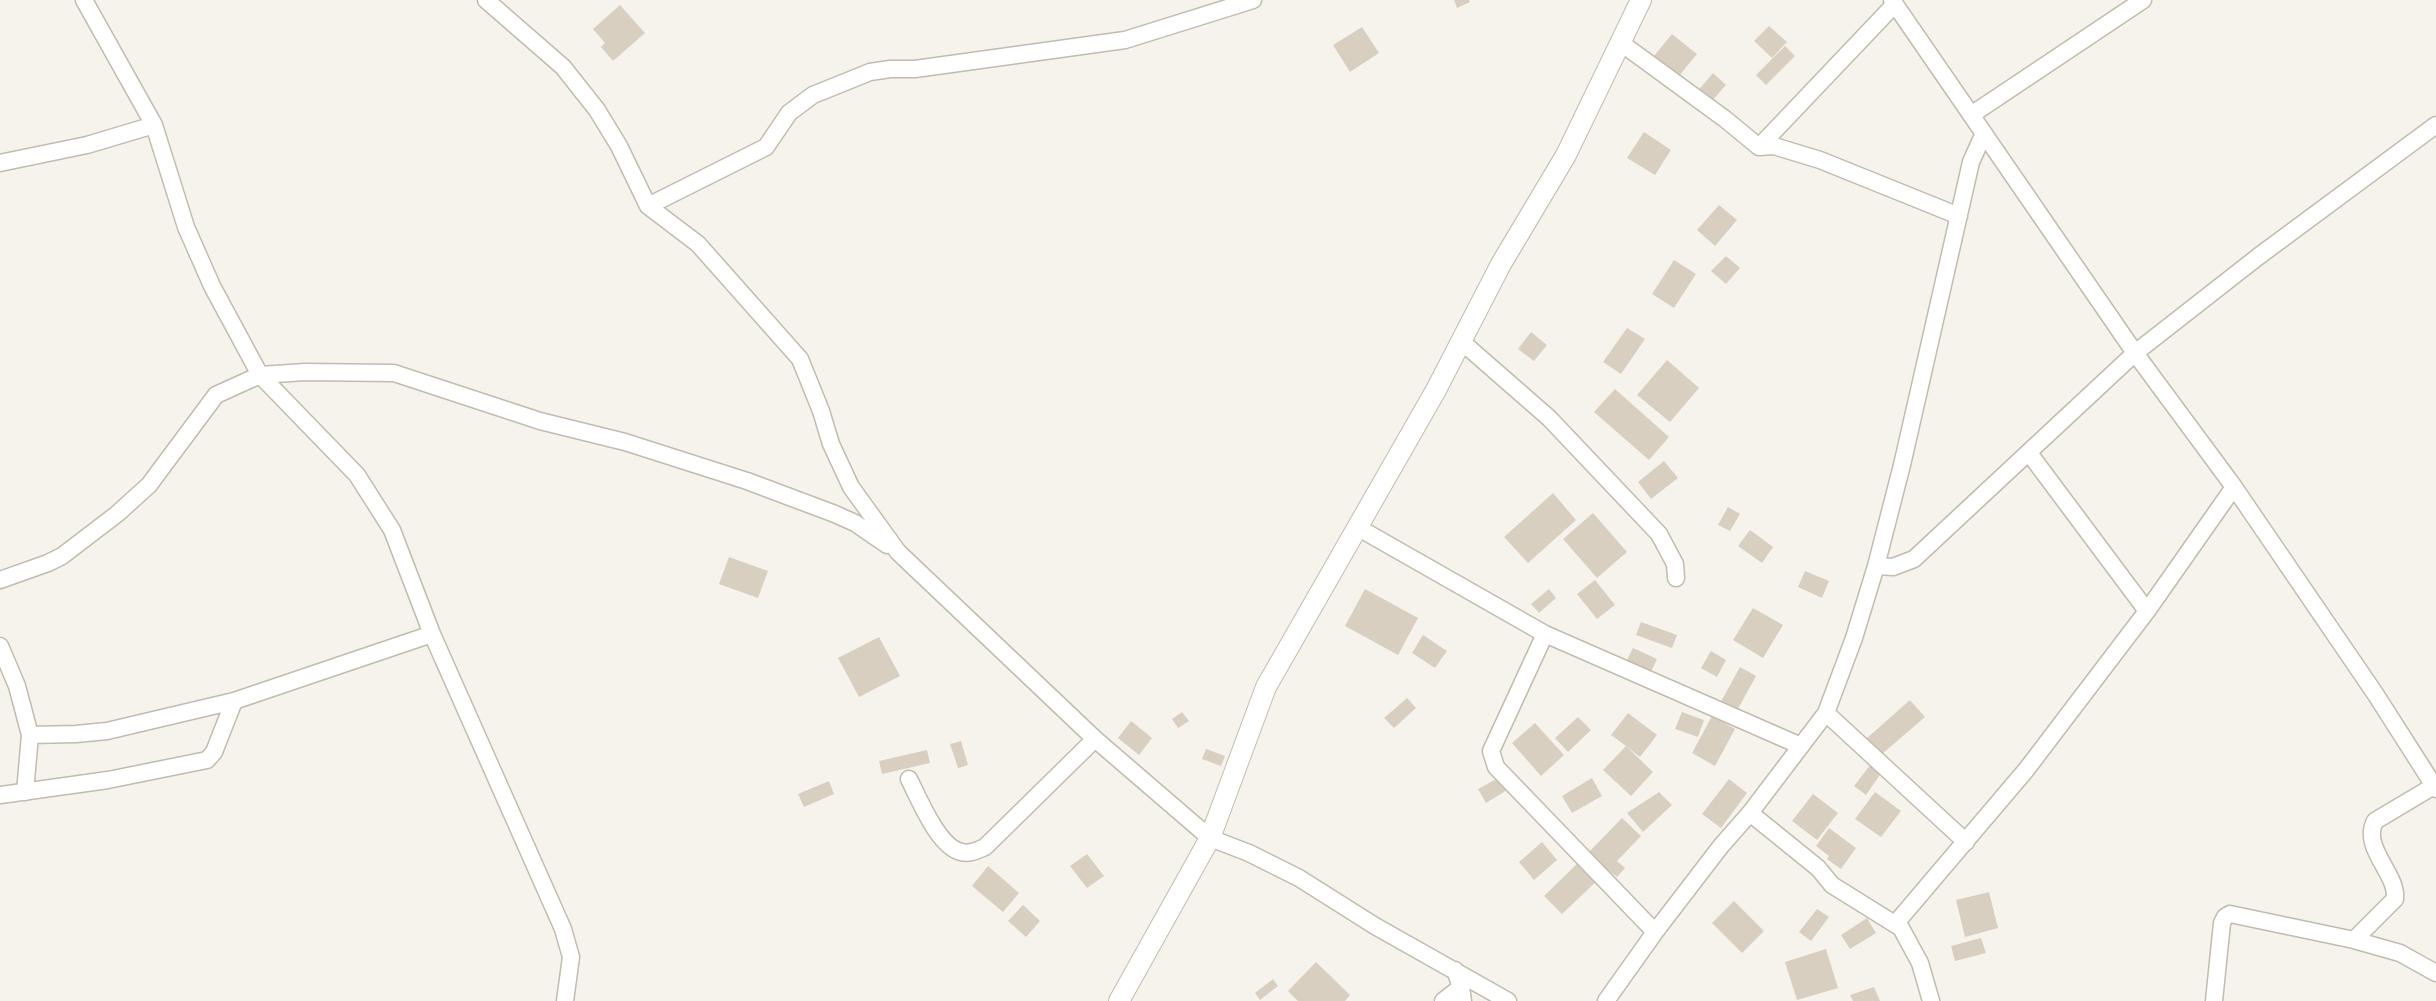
<!DOCTYPE html>
<style>
body{margin:0}
canvas{display:block;background:#f6f3ec}
</style>
<canvas width="2436" height="1001"></canvas>
<script>
const ctx = document.querySelector('canvas').getContext('2d');
ctx.lineJoin = 'round';
function fillPath(path, color) {
  ctx.fillStyle = color;
  ctx.fill(path, 'evenodd');
}
function strokePath(path, color, width, dash) {
  ctx.strokeStyle = color;
  ctx.lineWidth = width;
  ctx.lineCap = dash ? 'butt' : 'round';
  ctx.setLineDash(dash || []);
  ctx.stroke(path);
}
fillPath(new Path2D(`
 M1454,0H1469L1470,2L1457,8Z
 M620,5L645,33L613,61L601,47L605,43L593,29Z
 M1769,26L1787,42L1772,58L1754,41Z
 M1362,27L1379,53L1350,72L1333,45Z
 M1672,34L1697,54L1679,76L1654,56Z
 M1785,46L1795,56L1766,85L1756,75Z
 M1713,73L1726,85L1710,103L1697,92Z
 M1644,132L1671,150L1655,175L1627,158Z
 M1719,205L1737,220L1715,246L1697,230Z
 M1726,256L1740,268L1726,284L1711,271Z
 M1674,260L1696,274L1674,308L1652,294Z
 M1627,328L1645,339L1621,374L1603,362Z
 M1531,332L1547,345L1534,361L1518,349Z
 M1667,360L1699,388L1670,422L1637,395Z
 M1615,389L1669,437L1649,460L1594,412Z
 M1664,461L1678,478L1651,499L1638,482Z
 M1553,493L1576,520L1528,563L1504,537Z
 M1728,507L1740,514L1730,531L1718,525Z
 M1593,513L1627,552L1597,578L1563,539Z
 M1750,530L1773,547L1762,563L1738,546Z
 M729,557L768,571L758,598L719,584Z
 M1805,571L1829,581L1822,598L1798,587Z
 M1595,580L1615,605L1597,619L1577,594Z
 M1365,589L1418,618L1398,655L1345,626Z
 M1549,589L1556,598L1539,613L1531,604Z
 M1753,608L1783,625L1763,658L1733,640Z
 M1641,622L1677,635L1672,648L1636,635Z
 M1423,635L1447,651L1435,668L1412,653Z
 M879,637L900,676L859,697L838,658Z
 M1633,648L1657,659L1648,678L1624,666Z
 M1711,651L1726,660L1717,677L1701,668Z
 M1740,667L1756,676L1734,716L1718,707Z
 M1407,698L1416,708L1394,728L1384,718Z
 M1910,700L1925,717L1882,754L1867,738Z
 M1182,712L1189,721L1178,728L1172,719Z
 M1682,712L1704,720L1698,737L1675,729Z
 M1628,713L1657,735L1640,757L1626,746L1653,772L1631,796L1603,770L1626,746L1611,735Z
 M1712,716L1735,729L1715,766L1692,753Z
 M1578,717L1591,730L1568,752L1555,738Z
 M1131,721L1152,738L1139,755L1118,738Z
 M1535,723L1564,755L1541,776L1512,743Z
 M961,741L968,765L958,768L950,744Z
 M1206,749L1225,756L1221,766L1202,759Z
 M927,750L930,763L882,774L879,761Z
 M1871,764L1882,772L1866,795L1854,786Z
 M1500,777L1507,790L1486,803L1478,789Z
 M1592,778L1602,796L1572,813L1562,796Z
 M1729,779L1747,793L1721,828L1702,814Z
 M829,781L834,794L804,807L798,794Z
 M1659,792L1672,805L1643,832L1627,813Z
 M1875,792L1901,811L1881,837L1855,819Z
 M1813,794L1838,813L1817,840L1792,821Z
 M1622,818L1641,836L1617,861L1625,868L1617,877L1587,854Z
 M1829,828L1856,848L1841,869L1827,859L1829,856L1816,846Z
 M1542,842L1557,860L1534,880L1519,862Z
 M1087,854L1104,876L1087,888L1070,866Z
 M1582,859L1600,878L1562,914L1544,896Z
 M988,866L1019,893L1003,912L972,886Z
 M1989,892L1998,928L1965,937L1956,900Z
 M1734,901L1764,931L1742,953L1712,923Z
 M1023,905L1040,921L1026,937L1008,921Z
 M1817,909L1829,917L1811,941L1799,932Z
 M1867,918L1876,933L1850,949L1841,935Z
 M1981,938L1986,953L1955,961L1951,946Z
 M1826,949L1838,988L1797,1000L1785,962Z
 M1316,962L1350,995L1345,1001H1298L1288,991Z
 M1273,979L1278,986L1260,1000L1255,993Z
 M1874,987L1880,1001H1853L1850,995Z`), '#d8cfc1');
const minor = new Path2D(`
 M84,0L154,125L186,227L212,286L260,375L357,475L392,530L432,634L563,929L571,957L565,1001
 M486,0L563,67L597,110L619,146L648,206L698,244L800,359L821,411L831,444L851,487L898,552L1095,739L1210,838L1249,853L1299,878L1375,926L1508,1001
 M1892,0L2135,353L2234,487L2376,695L2436,789
 M1621,43L1725,119L1759,147L1774,146L1820,160L1959,216
 M1971,115L2143,0
 M1759,147L1895,4
 M0,163L87,145L154,125
 M648,206L766,147L789,113L813,95L870,72L890,69H915L1125,40L1253,0
 M1462,342L1549,418L1659,534L1675,564L1676,578
 M2029,453L2147,611
 M1357,527L1545,634L1801,746
 M1876,566L1893,567L1914,559L2135,353L2259,256L2436,125
 M0,580L48,563L62,556L117,514L149,485L216,395L260,375L305,372L394,373L540,421L625,442L747,481L835,514L855,523L887,545
 M1545,634L1491,751L1496,767L1655,932
 M0,646L17,686L30,735L25,792
 M1826,713L1966,842
 M30,735L76,734L107,731L234,701L432,634
 M909,779C919,799 937,843 958,851C968,855 976,851 985,847L1095,739
 M0,795L108,780L207,760L214,752L234,701
 M1750,813L1818,868L1832,885L1901,928L1920,963L1931,1001
 M1896,923L2026,770L2147,611L2234,487
 M2354,940L2395,899C2398,874 2361,848 2375,821L2434,786
 M1455,970L1461,987L1463,1001
 M1443,1001L1461,987
 M1606,1001L1655,932L1721,846L1750,813L1826,713L1854,638L1876,566L1902,465L1971,162L1984,133
 M2214,1001L2222,923L2225,917L2230,914L2354,940L2400,953L2436,973`);
const tertiary = new Path2D(`
 M1119,1001L1210,838L1266,687L1436,390L1501,264L1566,155L1641,0`);
strokePath(minor, '#c2bbae', 19);
strokePath(tertiary, '#c2bbae', 22);
strokePath(minor, '#fff', 16);
strokePath(tertiary, '#fff', 20);
</script>
